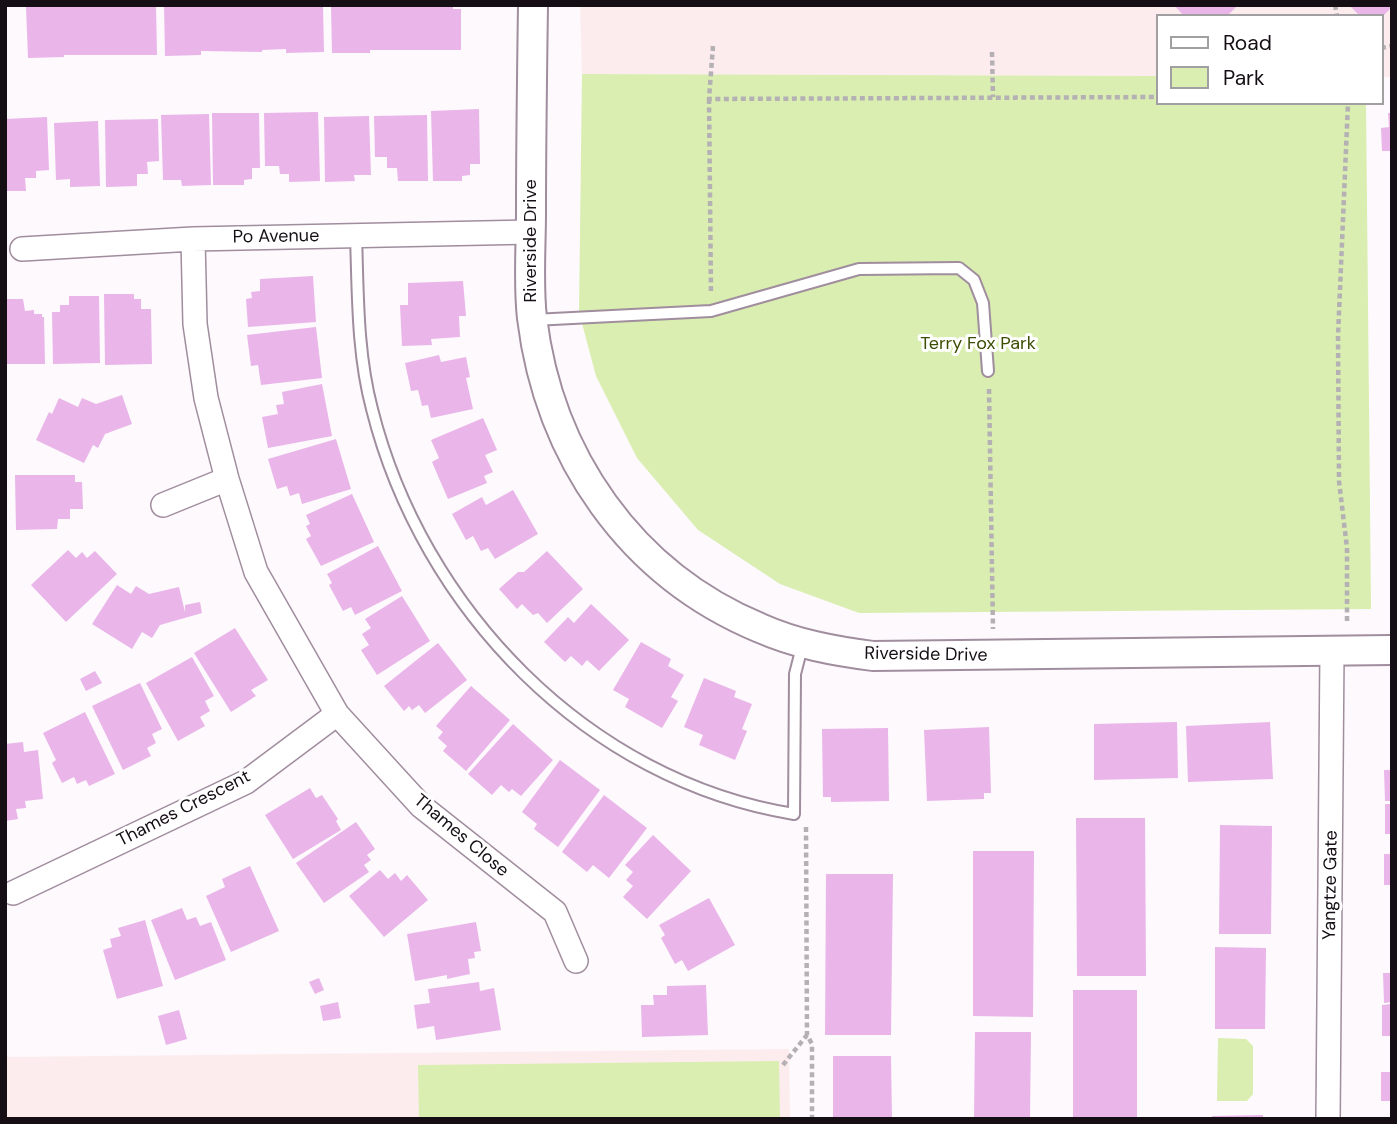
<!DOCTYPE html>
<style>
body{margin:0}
#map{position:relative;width:1397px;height:1124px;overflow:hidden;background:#fdf9fd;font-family:"DM Sans",sans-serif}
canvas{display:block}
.frame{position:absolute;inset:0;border:7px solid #150f15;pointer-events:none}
.legend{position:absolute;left:1156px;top:14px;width:228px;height:91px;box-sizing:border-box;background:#fff;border:2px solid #a19fa1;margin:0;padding:9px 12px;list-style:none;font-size:21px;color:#150f15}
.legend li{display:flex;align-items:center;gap:14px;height:35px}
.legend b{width:35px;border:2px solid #a19fa1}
</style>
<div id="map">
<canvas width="1397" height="1124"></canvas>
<div class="frame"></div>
<ul class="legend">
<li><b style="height:9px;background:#fff"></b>Road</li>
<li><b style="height:19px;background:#d9eeb0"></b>Park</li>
</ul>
</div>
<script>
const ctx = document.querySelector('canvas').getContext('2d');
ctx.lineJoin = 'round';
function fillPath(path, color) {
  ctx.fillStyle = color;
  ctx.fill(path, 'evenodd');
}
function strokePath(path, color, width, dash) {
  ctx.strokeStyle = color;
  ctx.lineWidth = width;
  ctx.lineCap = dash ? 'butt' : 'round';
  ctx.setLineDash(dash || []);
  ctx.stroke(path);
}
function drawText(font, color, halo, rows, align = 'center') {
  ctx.font = font + ' "DM Sans",sans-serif';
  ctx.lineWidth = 6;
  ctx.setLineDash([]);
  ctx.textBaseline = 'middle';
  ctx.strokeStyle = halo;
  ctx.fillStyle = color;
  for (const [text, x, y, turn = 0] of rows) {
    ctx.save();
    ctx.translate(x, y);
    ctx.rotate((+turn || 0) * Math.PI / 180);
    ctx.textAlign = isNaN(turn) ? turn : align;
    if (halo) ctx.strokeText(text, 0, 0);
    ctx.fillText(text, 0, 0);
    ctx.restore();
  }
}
fillPath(new Path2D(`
 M580,5H1392V77H1381V16H1157V76L582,74Z
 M789,1049L790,1119H5V1057Z`), '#fdeced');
fillPath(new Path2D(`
 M582,74L1157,76V103H1366L1371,609L859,613L780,584L698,530L637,458L596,376L579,312Z
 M1218,1038L1246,1039L1253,1046V1094L1247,1101H1217Z
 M779,1061L780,1119H419L418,1065Z`), '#d9eeb0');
fillPath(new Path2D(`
 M30,5H156L157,55H64V57L28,58L26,7Z
 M164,5H323L324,52L286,53V49L262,50V52L201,51V55L165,56Z
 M331,5H453V9H461V50H370V53H332Z
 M1174,5H1238L1227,16H1184Z
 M1349,5H1392V7L1381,18V16H1360Z
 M479,109L480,164H470V175L462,176V181H433L431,111Z
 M318,112L320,181L289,182V174H280L279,166H265L264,113Z
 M212,113H259L260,168H252V179L244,180V185H213Z
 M1388,113H1392V151H1382L1381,128L1389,127Z
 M209,114L211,185L182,186L181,180H163L161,115Z
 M427,115L428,181H398L397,168H387V157H375L374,116Z
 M369,116L371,175H354L355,181L325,182L324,117Z
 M47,117L49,170L36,171V178H25L26,191H5V119Z
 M158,119L159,161L147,162L148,174H137V186L106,187L105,120Z
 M98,121L100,186L70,187V179L56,180L54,123Z
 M313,276L316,322L248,327L246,299L252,298L251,292L260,291V279Z
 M463,281L466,316H459L460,337L431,339L432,345L402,346L400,305H408V283Z
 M104,294H134V299H141V309H151L152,364L105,365Z
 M69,296H99L100,363L53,364L52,312H60V305H69Z
 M5,299H23L25,311L34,310V314H42V317H44L45,364H5Z
 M316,327L322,378L261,385L258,365L251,366L247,335Z
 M439,355L441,362L466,357L470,377L466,378L473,409L431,418L428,405L422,406L418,390L411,391L405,363Z
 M322,384L332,436L268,448L262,417L278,414L276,405L284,404L282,392Z
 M122,395L132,424L105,434L98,448L93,445L84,463L36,440L49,412L52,414L59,398L78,407L82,398L96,404Z
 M483,418L497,450L485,455L493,472L484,476L487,483L448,499L432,462L439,458L431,440Z
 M336,439L351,489L302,504L299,493L290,496L287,486L277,489L268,459Z
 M15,475H75V482H82L83,509H70V519H58L57,529L16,530Z
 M513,490L538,534L495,559L488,548L481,551L473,536L466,540L452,514L482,497L486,505Z
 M352,494L374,542L321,566L306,539L311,536L306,526L310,524L306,515Z
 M378,546L402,591L355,615L351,607L343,611L329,585L332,583L327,574Z
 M68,550L76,558L82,552L87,558L95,551L117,574L66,622L31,585Z
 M547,551L583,589L547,623L538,613L533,615L522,604L517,609L499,589L518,572H524Z
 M117,585L131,594L136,586L149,594L179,587L185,612V605L200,602L202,613L160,625L152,638L142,632L132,649L92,624Z
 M402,596L430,641L377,675L361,650L369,645L362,634L371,628L365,619Z
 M591,604L629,640L599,671L587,660L582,666L571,656L565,662L544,642L568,617L574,623Z
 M235,628L268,680L251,690L256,696L231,712L194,653Z
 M641,642L671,659L668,666L684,675L671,697L678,701L662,728L625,707L629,699L613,690Z
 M438,643L467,680L425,713L419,705L412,710L409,706L404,711L384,686Z
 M192,657L214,696L205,701L210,711L200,717L205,726L178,741L146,683Z
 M95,671L102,683L86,691L80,679Z
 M704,678L736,691L734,697L752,704L742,729L747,731L735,760L699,745L703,735L684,727Z
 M140,683L162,729L152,734L156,743L147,748L151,756L123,770L92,706Z
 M471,686L510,720L466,771L443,751L447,746L438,738L443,732L436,726Z
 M85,712L115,774L89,786L86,780L77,784L74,777L62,783L52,763L56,760L43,733Z
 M1177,722L1178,778L1094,780V724Z
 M1270,722L1273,779L1188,782L1186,726Z
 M513,724L553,760L521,796L512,789L509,792L501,785L492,795L468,774Z
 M989,727L991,793H984V799L927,801L924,730Z
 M888,728L889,801L831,802V797H823L822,729Z
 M23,742L24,752L38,750L43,799L25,801L26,808L16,809L18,819L5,821V744Z
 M560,760L600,790L558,847L534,829L537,824L522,812Z
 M1384,770H1392V801H1385Z
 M310,788L316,798L322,795L338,819L336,821L341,830L293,859L265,815Z
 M604,795L647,828L609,878L593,865L587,872L562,852Z
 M1385,804H1392V834H1385Z
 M1076,818H1145L1146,976H1077Z
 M356,822L375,849L367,855L371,860L364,865L369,872L324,903L296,863Z
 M1220,825L1272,826L1271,934H1219Z
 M653,835L691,871L647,919L623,897L633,886L626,880L633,872L625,865Z
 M973,851H1034L1033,1017L973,1016Z
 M1384,854H1392V885H1384Z
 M250,866L279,931L231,952L206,896L225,887L222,879Z
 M380,870L388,879L395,873L401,881L407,875L428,900L384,937L349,896Z
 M826,874H893L891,1035H825Z
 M709,898L735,945L688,971L682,960L675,964L661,938L665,935L659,925Z
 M182,908L187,920L196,917L200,926L211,922L226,960L175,980L151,920Z
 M145,920L163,986L117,999L103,950L112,947L110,939L121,936L118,928Z
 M476,922L481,951L474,952L475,958L468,959L470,974L447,979V975L415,981L407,934Z
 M1215,947L1266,948L1265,1029H1215Z
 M1383,973H1392V1002L1384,1003Z
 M319,978L324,990L315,994L309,982Z
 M479,982L480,991L494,988L501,1030L436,1040L434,1026L417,1029L414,1005L430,1003L428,989Z
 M706,985L708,1035L642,1037L641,1005H654L653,995H667V986Z
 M1073,990H1137V1119H1073Z
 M338,1002L341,1018L323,1021L320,1006Z
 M1392,1004V1036H1382V1005Z
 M179,1010L187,1039L166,1045L158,1016Z
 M975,1032H1031L1030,1119H974Z
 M833,1056H891L892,1119H833Z
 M1381,1072H1392V1101H1381Z
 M1263,1115V1119H1212V1116Z`), '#eab5e9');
const service = new Path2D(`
 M356,236C358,293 357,353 372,409C422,609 588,781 794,814L795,674L803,643
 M533,320L711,311L859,269L959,268L974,280L983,303L988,371`);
const minor = new Path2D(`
 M193,239L195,324L206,398L227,479L256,572L337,714L421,806L555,912L576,961
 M22,249L193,239L531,232
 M163,505L227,479
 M13,893L246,782L337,714
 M1328,1119L1332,651`);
const tertiary = new Path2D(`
 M533,5C532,74 531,143 531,212C531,247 528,284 532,318C549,456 630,574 760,628C796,644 834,651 873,656L1392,650`);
strokePath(service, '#a08d9e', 14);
strokePath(minor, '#a08d9e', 26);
strokePath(tertiary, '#a08d9e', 32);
strokePath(new Path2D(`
 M1335,5L1337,16
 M713,46L709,99L1157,97
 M1381,48L1392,46
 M992,52L993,97
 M709,99L711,294
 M989,389L993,629
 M1347,621V548L1339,481L1338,336L1348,103
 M806,827L807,1035L812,1044V1119
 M783,1065L807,1035`), '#b4b0b4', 4.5, [5, 3.5]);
strokePath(service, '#fff', 10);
strokePath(minor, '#fff', 23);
strokePath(tertiary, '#fff', 28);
drawText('18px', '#150f15', '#fff', [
 ["Po Avenue",276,237,-1],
 ["Riverside Drive",531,241,-90],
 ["Riverside Drive",926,655,1],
 ["Thames Crescent",184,809,-27],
 ["Thames Close",461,836,40],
 ["Yangtze Gate",1331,885,-89]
]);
drawText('18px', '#3a4d00', '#fff', [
 ["Terry Fox Park",978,344]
]);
</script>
